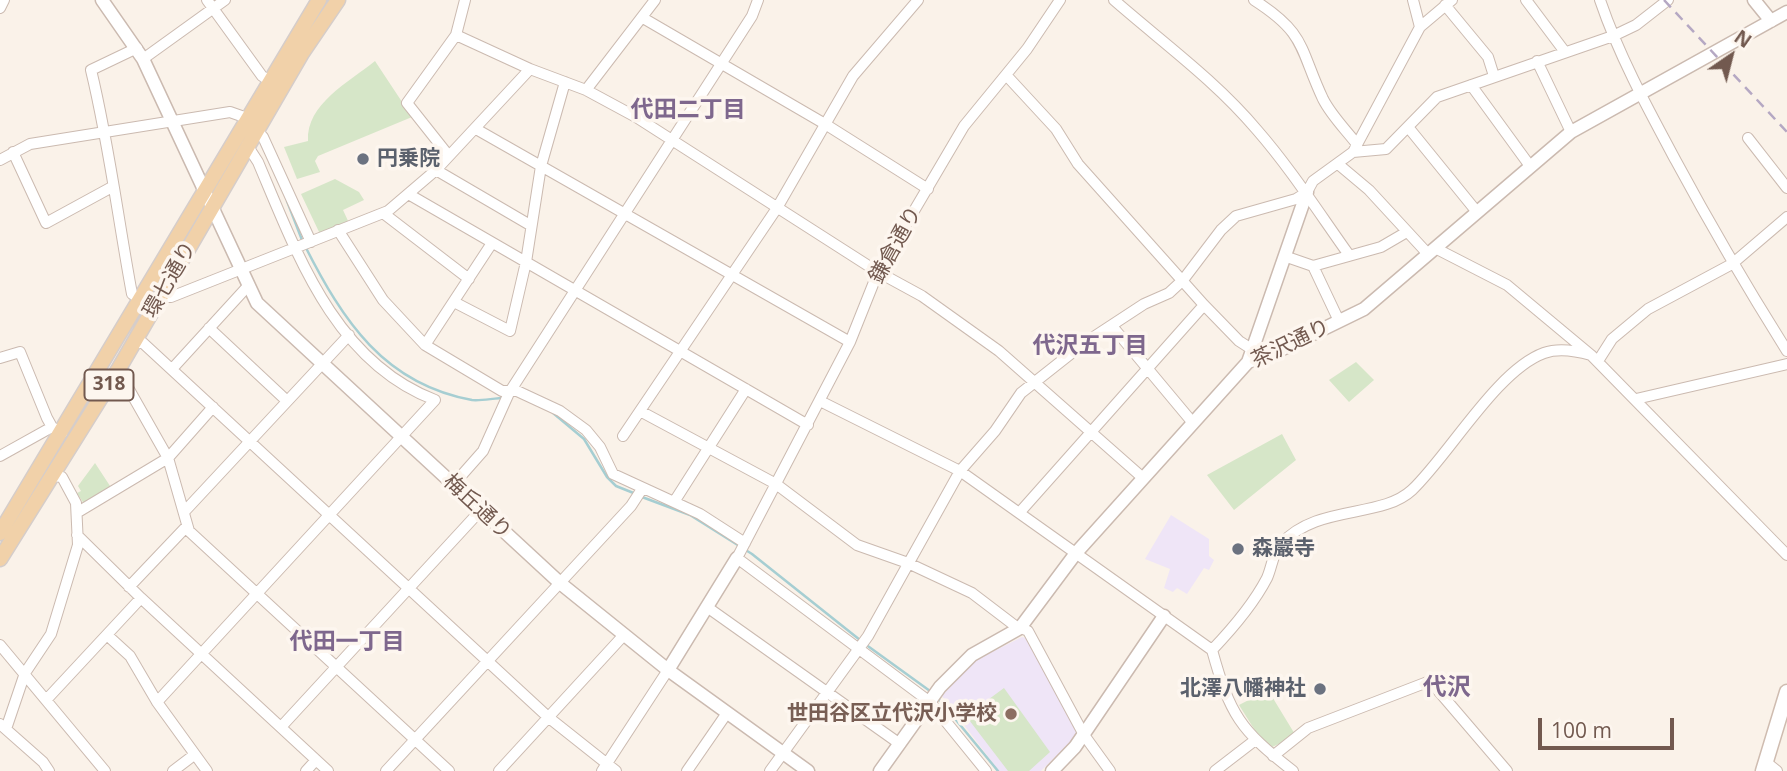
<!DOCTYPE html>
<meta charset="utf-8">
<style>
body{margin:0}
#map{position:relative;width:1787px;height:771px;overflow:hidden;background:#faf2e9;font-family:"Open Sans",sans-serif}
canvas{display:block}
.north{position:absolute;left:1696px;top:21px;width:70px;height:70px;-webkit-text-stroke:5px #fdf6ef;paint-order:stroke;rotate:35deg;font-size:19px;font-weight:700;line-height:28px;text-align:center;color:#72594f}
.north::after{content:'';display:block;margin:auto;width:24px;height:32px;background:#72594f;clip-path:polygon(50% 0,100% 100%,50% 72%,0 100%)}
.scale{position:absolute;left:1538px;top:718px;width:136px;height:32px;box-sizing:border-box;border:4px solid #72594f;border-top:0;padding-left:9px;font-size:21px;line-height:24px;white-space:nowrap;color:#72594f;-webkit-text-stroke:5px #fdf6ef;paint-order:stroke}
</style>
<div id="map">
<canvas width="1787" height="771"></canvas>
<div class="north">N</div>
<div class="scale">100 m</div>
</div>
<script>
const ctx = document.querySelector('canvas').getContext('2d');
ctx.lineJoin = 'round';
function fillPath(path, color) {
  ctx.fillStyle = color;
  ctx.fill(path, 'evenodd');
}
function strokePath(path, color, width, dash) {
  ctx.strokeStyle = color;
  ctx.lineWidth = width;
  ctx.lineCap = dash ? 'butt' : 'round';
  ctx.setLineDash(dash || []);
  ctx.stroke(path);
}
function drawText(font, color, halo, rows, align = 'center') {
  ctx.font = font + ' "Open Sans","Noto Sans JP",sans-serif';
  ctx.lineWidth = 7;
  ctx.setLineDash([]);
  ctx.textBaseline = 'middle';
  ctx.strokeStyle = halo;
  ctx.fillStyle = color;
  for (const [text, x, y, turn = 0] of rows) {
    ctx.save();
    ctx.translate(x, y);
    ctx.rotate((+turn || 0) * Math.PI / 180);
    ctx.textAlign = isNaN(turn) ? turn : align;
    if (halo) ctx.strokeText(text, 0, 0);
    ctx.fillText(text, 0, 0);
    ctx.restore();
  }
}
fillPath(new Path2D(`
 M1171,515L1209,539V556L1214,560L1209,570L1204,568L1187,594L1177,588L1173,592L1164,588L1170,569L1145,559Z
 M1022,637L1026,638L1076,731L1075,737L1041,771H999L942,696L974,661Z`), '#efe5f7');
fillPath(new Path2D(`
 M375,61L412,117L318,156L315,161L320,172L297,179L284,147L308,141C306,104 349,82 375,61Z
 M335,179L359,192L364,200L343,210L349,223L320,234L301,194Z
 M1356,362L1374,380L1349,402L1329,380Z
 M1282,434L1296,460L1234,510L1207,475Z
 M95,463L112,489L84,504L77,493L81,491L78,486Z
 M1004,688L1050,752L1029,771H1008L966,716Z
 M1268,690L1296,736L1270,748L1261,740L1239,705Z`), '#d6e6c8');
strokePath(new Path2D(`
 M287,201L302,240
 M305,246C343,321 384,384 472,400C482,401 494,398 505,398
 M553,413L584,439L607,477L616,486L636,494
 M642,497L690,515L752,554L860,640
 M865,644L930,691
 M938,698L998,771`), '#a6ced2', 2.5);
const minor = new Path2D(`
 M207,0L262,76L270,81
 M1114,0C1162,42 1216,81 1257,130C1291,169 1319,213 1349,255
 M1254,0C1307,34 1299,48 1323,99C1331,115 1345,129 1356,143
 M1413,0L1420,27
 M1526,0L1565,52
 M1600,0C1619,56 1648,109 1676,161C1711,226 1748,289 1787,351
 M1445,5L1488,57L1494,76
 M0,8L4,0
 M643,18L825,124L928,189
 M456,35L530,69L586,90L636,117L878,272L922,296L999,351L1143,478
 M137,48L91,70C109,144 118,219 132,294L142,300
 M143,59L225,0
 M1537,61L1571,132
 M1007,76L1056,129L1078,164L1204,305L1239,341L1253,350
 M1471,85L1530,166
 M586,90L655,0
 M1408,127L1477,212
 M476,129L850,342
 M256,130L263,137L311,242
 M1748,138L1787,188
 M13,152L46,223L112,187
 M1353,152L1386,149L1437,97L1613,36L1636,25L1668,0
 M449,156L407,103L456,35L465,0
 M0,160L30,144L230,112L247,118
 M1338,164L1369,190L1428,254
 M436,170L530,225
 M410,195L808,425
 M383,213L469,279
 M338,230L383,300L425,345L502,391H517L560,411L586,430L600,447L613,474L700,514L745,543
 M1435,248L1507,285L1591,355L1787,555
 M1287,257L1313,266L1339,321
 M1313,266L1381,247L1405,233
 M161,297H171L388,211L436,170L530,69
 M454,302L510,331L526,262L541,166L565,82
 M1112,326L1193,423
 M209,328L287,401
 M133,343H143L548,717L616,771
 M425,345L492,243
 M0,358L20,352L47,418L52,427L62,433
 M1598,361L1612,339L1648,309L1732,264L1787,217
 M172,369L247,287
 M118,370L168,458L189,531L449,771
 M1636,399L1787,364
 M820,401L960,471L1212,650C1233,628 1253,605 1267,578C1272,567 1273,552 1281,544C1317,504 1381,519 1412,490C1449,455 1497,370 1544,353C1558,348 1577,351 1591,355
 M640,411L776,484L857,545L908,563L972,593L1014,625L1028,631L1084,735L1110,771
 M623,436L777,208L853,76L918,0
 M0,456L52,427
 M453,485L483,451L509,393L752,16L758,0
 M674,502L746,389
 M78,512L168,458L213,407
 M184,512L349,335
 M1020,512L1204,305
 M77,535L141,598L328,771
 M129,587L187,526
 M707,607L900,744
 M107,635L130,656L157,702L207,771
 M0,645L105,771
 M1212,650C1230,715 1240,730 1293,771
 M47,699L141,598
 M157,702L435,400C335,362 297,254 258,162L247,145
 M0,724L43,762L49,771
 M281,727L480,511
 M6,729L25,673L51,634L78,545L76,503L62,477L52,476
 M1273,756L1308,728L1430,681L1507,771
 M1767,763L1777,771
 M173,771L194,755
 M306,771L316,760
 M386,771L631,506L642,489
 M499,771L623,636
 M602,771L668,670
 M687,771L727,713
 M770,771L868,636L960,471L995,431L1021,393L1083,344L1144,304L1169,293L1183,280L1221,230L1236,216L1296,199L1307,192L1313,181L1353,152L1420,27L1452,0
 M986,771L930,702L737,558L850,342L878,272L964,126L1027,49L1060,0
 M1215,771L1254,741`);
const tertiary = new Path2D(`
 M102,0L143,59L257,303L560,583L668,670L808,771
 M1754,0L1771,21
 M1248,362L1307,192
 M668,670L737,558
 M880,771L940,687L972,655L1020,628L1076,553L1248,362L1274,353L1364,309L1571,132L1787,12
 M1052,771L1075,747L1164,616`);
const secondary = new Path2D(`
 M1763,771L1787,692`);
const primary = new Path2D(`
 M0,533L319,0
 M0,559L118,370L302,53L338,0`);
strokePath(minor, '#cbbab0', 12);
strokePath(tertiary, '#cbbab0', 15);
strokePath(secondary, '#cfbcb0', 17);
strokePath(primary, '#d5cdca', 17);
strokePath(minor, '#fff', 10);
strokePath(tertiary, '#fff', 12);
strokePath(secondary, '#fff', 14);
strokePath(primary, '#f1d1a9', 14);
strokePath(new Path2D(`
 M1664,0L1787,132`), '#b5a8c3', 2.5, [10, 7]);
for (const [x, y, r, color] of [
 [363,159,7,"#6b7280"],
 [1238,549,7,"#6b7280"],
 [1320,689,7,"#6b7280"],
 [1011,714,7,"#8d6e63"]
]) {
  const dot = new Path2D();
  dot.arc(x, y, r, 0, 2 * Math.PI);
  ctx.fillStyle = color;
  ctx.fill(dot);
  strokePath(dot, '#fdf6ef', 2.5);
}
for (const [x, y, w] of [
 [109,385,49]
]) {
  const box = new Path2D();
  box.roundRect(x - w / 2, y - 15.5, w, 31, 5);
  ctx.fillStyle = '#fdf6ef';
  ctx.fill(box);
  strokePath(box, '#72594f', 2);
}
drawText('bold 19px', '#72594f', null, [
 ["318",109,385]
]);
drawText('bold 21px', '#5b616d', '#fdf6ef', [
 ["円乗院",377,159],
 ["森巖寺",1252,549],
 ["北澤八幡神社",1306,689,"right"]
], 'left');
drawText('21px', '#72594f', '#fdf6ef', [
 ["鎌倉通り",896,245,-61],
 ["環七通り",170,280,-60],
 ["茶沢通り",1291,344,-26],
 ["梅丘通り",477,507,43]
]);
drawText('bold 21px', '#785e54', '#fdf6ef', [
 ["世田谷区立代沢小学校",997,714]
], 'right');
drawText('bold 23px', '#7e678d', '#fdf6ef', [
 ["代田二丁目",688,110],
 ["代沢五丁目",1090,346],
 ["代田一丁目",347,642]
]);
drawText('bold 24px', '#7e678d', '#fdf6ef', [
 ["代沢",1447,688]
]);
</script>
